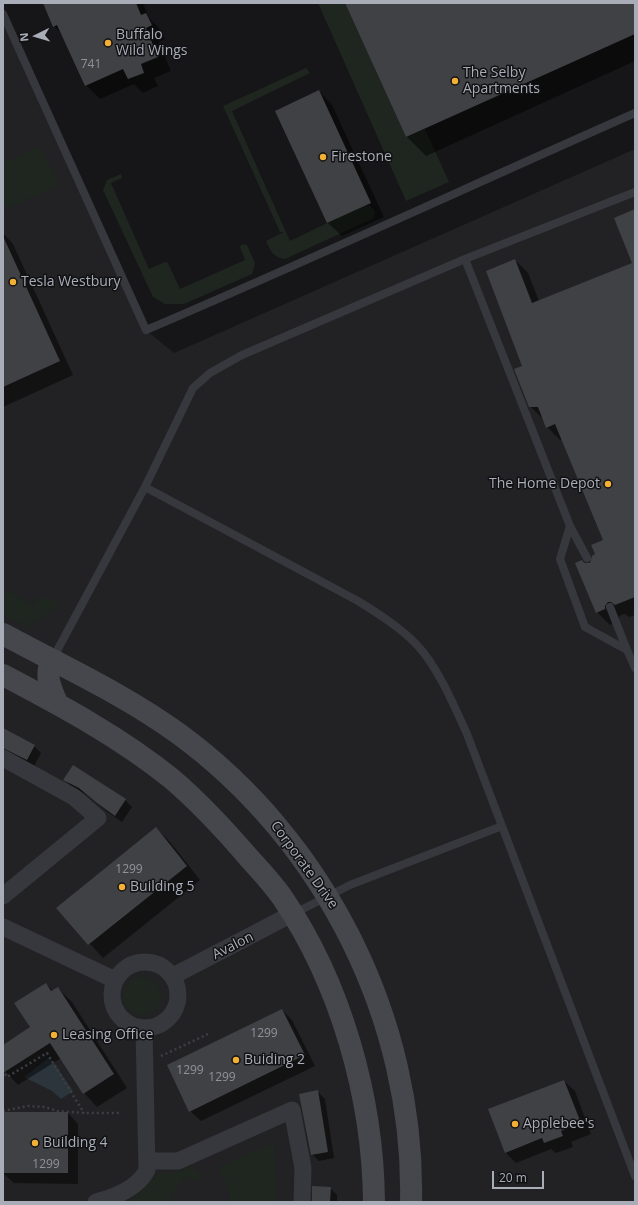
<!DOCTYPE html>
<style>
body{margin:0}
#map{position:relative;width:638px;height:1205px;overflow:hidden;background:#161618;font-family:"Open Sans",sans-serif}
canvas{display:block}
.frame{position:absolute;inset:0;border:4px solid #a8adb8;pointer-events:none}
.north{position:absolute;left:16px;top:16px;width:40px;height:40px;-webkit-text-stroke:3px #111113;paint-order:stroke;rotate:265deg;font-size:11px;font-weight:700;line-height:16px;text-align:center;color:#a8adb8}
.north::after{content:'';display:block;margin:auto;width:14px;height:18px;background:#a8adb8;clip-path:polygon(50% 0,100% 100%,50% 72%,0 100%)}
.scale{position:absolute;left:492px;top:1171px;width:52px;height:18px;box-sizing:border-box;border:2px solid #a8adb8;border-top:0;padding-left:5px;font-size:12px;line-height:14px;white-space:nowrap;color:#a8adb8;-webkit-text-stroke:3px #111113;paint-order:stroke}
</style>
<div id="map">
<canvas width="638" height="1205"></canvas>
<div class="frame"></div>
<div class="north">N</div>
<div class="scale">20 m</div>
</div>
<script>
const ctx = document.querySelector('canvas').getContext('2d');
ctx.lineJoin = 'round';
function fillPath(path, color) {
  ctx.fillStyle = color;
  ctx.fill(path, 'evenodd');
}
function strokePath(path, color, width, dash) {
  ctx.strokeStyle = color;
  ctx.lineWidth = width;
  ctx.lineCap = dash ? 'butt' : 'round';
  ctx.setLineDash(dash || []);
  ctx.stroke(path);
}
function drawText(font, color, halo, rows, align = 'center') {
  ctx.font = font + ' "Open Sans",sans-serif';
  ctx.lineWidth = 3;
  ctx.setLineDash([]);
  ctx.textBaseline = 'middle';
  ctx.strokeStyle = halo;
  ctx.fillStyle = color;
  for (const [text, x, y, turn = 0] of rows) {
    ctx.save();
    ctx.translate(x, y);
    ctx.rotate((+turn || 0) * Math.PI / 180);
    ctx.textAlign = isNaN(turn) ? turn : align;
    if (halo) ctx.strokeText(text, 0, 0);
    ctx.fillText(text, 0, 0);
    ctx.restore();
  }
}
fillPath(new Path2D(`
 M3,14L146,330L174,353L635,149V1202H3Z`), '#222225');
fillPath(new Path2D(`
 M318,3H345L406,137L425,129L449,182L406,201Z
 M306,68L310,73L232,111L290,241L365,205L370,206L375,211L374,218L285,259C273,257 271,252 266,241L284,232H280L223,106Z
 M40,146L60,185L3,210V163Z
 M121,174L122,178L111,183L149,269L165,262L168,263L180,289L245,260L240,247L242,244L247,245L255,263L252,274L184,304H165L153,297L103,190L107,180Z
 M3,589L34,605L40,596L61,604L28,627L3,614Z
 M123 996a19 19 0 1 1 38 0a19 19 0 1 1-38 0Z
 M274,1143L277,1202H230L229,1189L218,1167Z
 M192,1166L201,1175L197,1182L185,1176L167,1202H130L157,1173H173Z`), '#1e261f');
fillPath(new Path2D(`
 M50,1057L73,1091L61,1099L52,1091L24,1077Z`), '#2c353c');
fillPath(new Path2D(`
 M44,3H143L149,18L159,28L165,39L159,42L171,71L154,78L158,86L143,93L134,84L100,99L86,85L62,34L54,26Z
 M346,3H635V61L426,156L407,137Z
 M319,91L332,105L384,217L342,236L328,223L276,111Z
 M635,210V615L629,617L625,614L621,615L617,619V622L610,625L597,612L582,561L586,565L592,562L605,540L563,439L560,440L547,427L543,419L530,406L523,366L515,260L528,273L539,301L633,264Z
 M3,233L13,244L73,375L3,407Z
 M3,729L34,746L41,753L34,766L3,753Z
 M65,780L125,800L132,807L122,822L105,810L87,795L72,787Z
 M156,828L170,842L200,880L103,958L57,908Z
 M46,984L53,991L58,988L72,1002L127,1088L97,1107L84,1093L61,1058L18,1085L3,1069V1046L31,1028Z
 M282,1010L292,1020L315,1066L201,1121L190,1111Z
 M564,1081L575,1091L591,1134L571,1142L573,1147L556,1153L551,1149L516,1163L505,1152Z
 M318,1092L325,1099L334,1158L319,1161L312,1154Z
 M68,1113L78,1124V1184L14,1183L3,1173Z
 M330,1188L337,1195V1202H313Z`), '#0007');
fillPath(new Path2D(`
 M43,3H136L141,15L146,13L152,25L146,28L158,57L141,64L144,73L128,79L123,69L85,86L57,25L53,27Z
 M345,3H635V34L406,137Z
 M319,90L371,203L327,223L275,111Z
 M635,209V597L615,605L611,602H608L605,606V609L596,613L575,563L582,560L584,563H590L592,556L595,554L591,545L603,540L555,424L546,428L538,407H529L514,369L522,366L486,271L515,259L532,303L632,263L614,218Z
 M3,236L60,361L3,387Z
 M3,728L35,745L27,760L3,748Z
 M73,765L126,799L115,816L97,803L79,788L63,780Z
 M156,827L187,866L88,945L56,908Z
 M46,983L51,991L58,987L114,1074L83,1094L50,1043L3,1073V1045L30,1027L14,1003Z
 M282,1009L305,1055L189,1112L167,1065Z
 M564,1080L581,1123L561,1131L563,1136L544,1143L542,1138L505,1153L488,1109Z
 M318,1090L328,1152L311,1155L299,1094Z
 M3,1112H68V1173H3Z
 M312,1186L331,1187L330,1202H312Z`), '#404145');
strokePath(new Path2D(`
 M161,1056L208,1034
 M5,1074L7,1077L47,1053L84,1113
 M3,1111L28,1106L45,1107L57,1111L84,1113H119`), '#3d3f44', 2.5, [2, 3]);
strokePath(new Path2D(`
 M3,14L146,330C310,260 472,185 635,113
 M465,259L570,526L587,558
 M145,487L358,601C379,614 401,628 417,645C438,667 455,708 467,734L635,1176
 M570,526L560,559L585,627L627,650L635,668
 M610,607L627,650
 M52,660L145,487L193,388L210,373L242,355L465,259L635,192
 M293,914L350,885L502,826`), '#37383d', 8);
strokePath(new Path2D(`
 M3,758L74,797L98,818L3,896
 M3,927L115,980
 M112 995a33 33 0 1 1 66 0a33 33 0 1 1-66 0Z
 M173,976L292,914
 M148,1161H178L292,1110L303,1168L302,1202
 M96,1202C115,1197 138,1188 147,1170L144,1028`), '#37383d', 17);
strokePath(new Path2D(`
 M3,634C62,666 124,694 179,734C325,841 415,1020 411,1202
 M52,660C44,676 51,688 57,703
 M3,675C62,706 120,737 172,779C200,803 225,830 249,858C260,870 272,883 282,897C341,984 373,1097 374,1202`), '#45474d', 22);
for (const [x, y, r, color] of [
 [108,43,4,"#f2b134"],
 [455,81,4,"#f2b134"],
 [323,157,4,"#f2b134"],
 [13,282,4,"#f2b134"],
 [608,484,4,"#f2b134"],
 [122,887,4,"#f2b134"],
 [54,1035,4,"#f2b134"],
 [236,1060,4,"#f2b134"],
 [515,1124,4,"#f2b134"],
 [35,1143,4,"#f2b134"]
]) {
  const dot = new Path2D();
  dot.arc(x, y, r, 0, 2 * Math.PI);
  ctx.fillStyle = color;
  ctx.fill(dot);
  strokePath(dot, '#111113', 1.5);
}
drawText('12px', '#8e929b', null, [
 ["741",91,65],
 ["1299",129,870],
 ["1299",264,1034],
 ["1299",190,1071],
 ["1299",222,1078],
 ["1299",46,1165]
]);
drawText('14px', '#a8adb8', '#111113', [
 ["Buffalo",116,35],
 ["Wild Wings",116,51],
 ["The Selby",463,73],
 ["Apartments",463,89],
 ["Firestone",331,157],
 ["Tesla Westbury",21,282],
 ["The Home Depot",600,484,"right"],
 ["Building 5",130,887],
 ["Leasing Office",62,1035],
 ["Buiding 2",244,1060],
 ["Applebee's",523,1124],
 ["Building 4",43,1143]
], 'left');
drawText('14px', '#a8adb8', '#111113', [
 ["Corporate Drive",304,865,54],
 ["Avalon",233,946,-27]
]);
</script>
